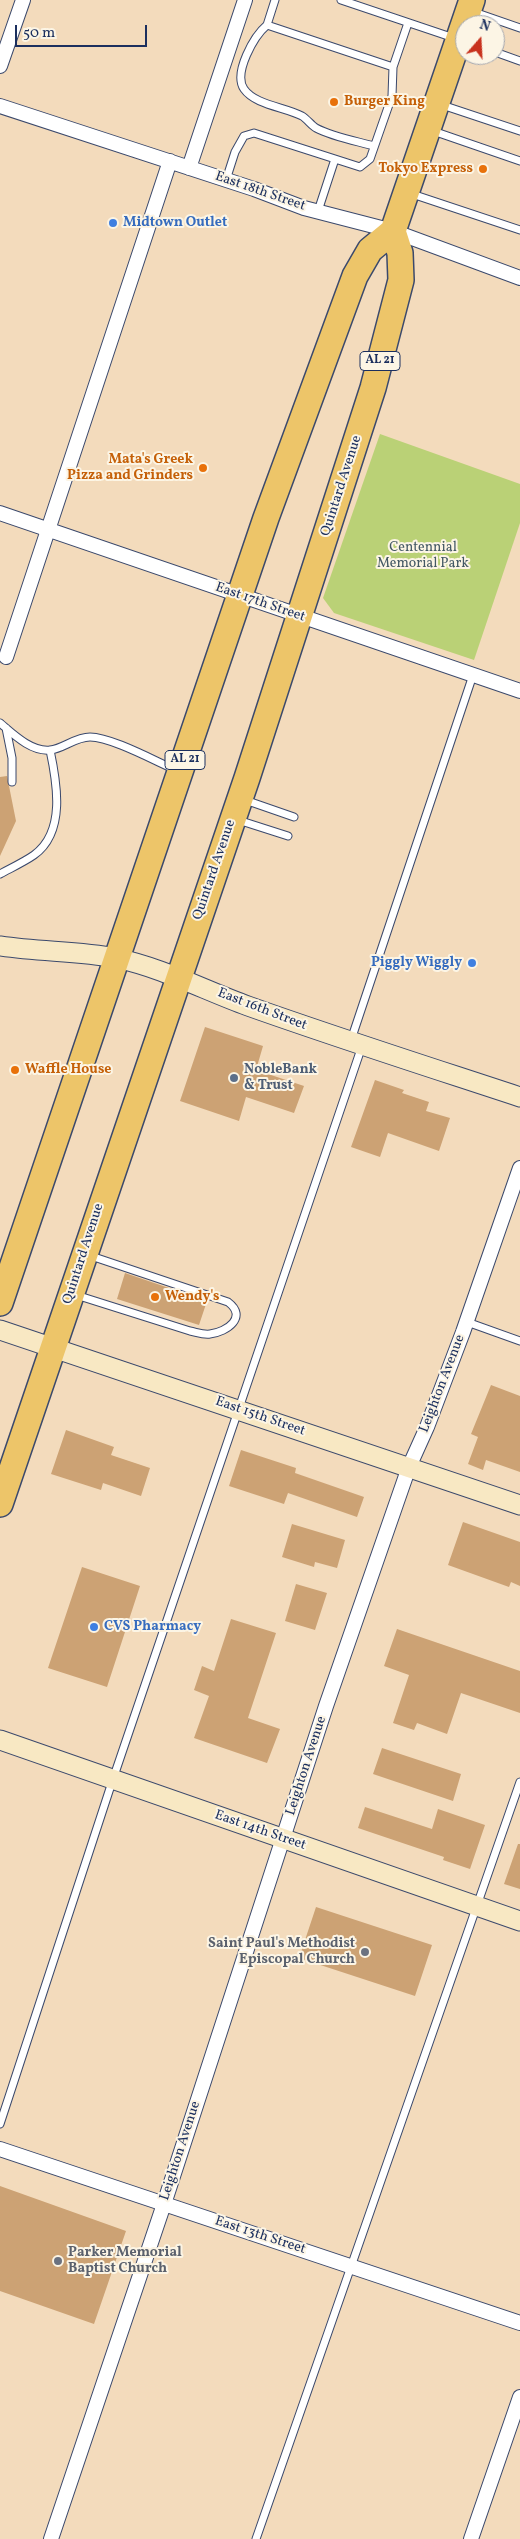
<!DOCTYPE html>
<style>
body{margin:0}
#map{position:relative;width:520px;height:2539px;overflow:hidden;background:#f3dbbc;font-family:Vollkorn,serif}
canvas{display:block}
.north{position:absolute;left:455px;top:15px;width:50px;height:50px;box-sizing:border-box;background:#fcf5e5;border:1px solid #a2a6af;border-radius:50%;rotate:19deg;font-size:14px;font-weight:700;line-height:20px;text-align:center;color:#1b2f5e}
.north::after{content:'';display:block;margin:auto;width:18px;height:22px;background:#c8321e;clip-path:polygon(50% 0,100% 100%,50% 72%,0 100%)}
.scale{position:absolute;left:15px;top:25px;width:132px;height:22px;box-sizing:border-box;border:2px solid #1b2f5e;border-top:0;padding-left:6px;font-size:15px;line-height:18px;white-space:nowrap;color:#1b2f5e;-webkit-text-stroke:4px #fcf5e5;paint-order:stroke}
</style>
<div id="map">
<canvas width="520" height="2539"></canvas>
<div class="north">N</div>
<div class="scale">50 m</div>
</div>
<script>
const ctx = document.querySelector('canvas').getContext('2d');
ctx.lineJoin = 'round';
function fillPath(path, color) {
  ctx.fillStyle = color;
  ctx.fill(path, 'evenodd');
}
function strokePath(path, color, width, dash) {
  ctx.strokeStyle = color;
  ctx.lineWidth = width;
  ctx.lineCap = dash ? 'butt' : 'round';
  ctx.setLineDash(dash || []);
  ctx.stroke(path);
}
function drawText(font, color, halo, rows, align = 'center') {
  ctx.font = font + ' Vollkorn,serif';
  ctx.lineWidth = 4;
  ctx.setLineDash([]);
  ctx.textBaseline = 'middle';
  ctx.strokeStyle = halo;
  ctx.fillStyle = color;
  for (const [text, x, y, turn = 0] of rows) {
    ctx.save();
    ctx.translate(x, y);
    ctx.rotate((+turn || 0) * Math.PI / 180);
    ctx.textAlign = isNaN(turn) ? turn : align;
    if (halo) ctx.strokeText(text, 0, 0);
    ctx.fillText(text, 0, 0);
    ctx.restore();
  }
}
fillPath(new Path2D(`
 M380,434L520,484V523L474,660L334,613L323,598Z`), '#bad176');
fillPath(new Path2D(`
 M7,776L16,821L0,856V777Z
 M205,1027L263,1046L256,1070L304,1086L294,1113L246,1097L239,1121L180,1101Z
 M375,1080L404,1090L402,1093L429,1102L426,1111L450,1118L439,1151L388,1133L380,1157L351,1147Z
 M125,1273L207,1301L199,1325L117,1299Z
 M491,1385L520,1396V1472L486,1460L483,1470L468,1464L478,1437L471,1434Z
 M66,1430L114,1447L111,1455L150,1468L141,1496L103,1483L101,1490L51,1474Z
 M241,1450L296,1468L295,1473L364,1497L357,1517L288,1493L284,1504L229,1486Z
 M463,1522L520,1542V1586L511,1582L509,1587L448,1565Z
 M292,1524L345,1540L337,1568L315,1562L314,1567L282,1557Z
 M82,1567L140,1586L107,1687L48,1668Z
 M296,1584L327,1593L315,1630L285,1621Z
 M231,1619L276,1633L248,1718L280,1729L267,1763L194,1738L209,1696L194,1690L202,1666L214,1671Z
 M397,1629L520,1671V1713L461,1693L447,1734L417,1723L414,1730L393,1723L409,1675L384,1666Z
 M382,1748L461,1774L453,1801L373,1774Z
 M365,1807L432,1829L438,1809L485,1825L470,1869L443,1860L444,1857L358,1828Z
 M518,1844H520V1889L504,1884Z
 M316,1907L432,1945L415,1996L299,1958Z
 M0,2186L126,2231L94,2324L0,2291Z`), '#cca274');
const lane = new Path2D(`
 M275,0L267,25L393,67
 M341,0L454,38
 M474,12L520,28
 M267,25C254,36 233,73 244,89C255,105 285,107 302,116C307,119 311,125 316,128C333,137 356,141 374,146
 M495,52L520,61
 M442,105L520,131
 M433,131L520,161
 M226,180L235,152L244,136L254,133L360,167L370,159L392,96L393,67L408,23
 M409,193L520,230
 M318,211L335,159
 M0,723C13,734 31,752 50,750C63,749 75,737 90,737C111,737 155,761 176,770
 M6,728L12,758V782
 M245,800L294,817
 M238,820L288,836
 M0,874C11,868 24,862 34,855C66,832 57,783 50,750
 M351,1040L473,675
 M76,1295L190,1331C196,1332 203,1335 210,1334C227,1332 248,1317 228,1302L88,1255
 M467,1322L520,1341
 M0,2124L113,1779L362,1046
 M256,2539L520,1782`);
const street = new Path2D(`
 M0,66L23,0
 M0,106L254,189L304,208L393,231L520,278
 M189,168L245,0
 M0,513L520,691
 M6,657L170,161
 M0,2149L520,2323
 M51,2539L164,2204L326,1706L409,1467L427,1427L463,1332L520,1168
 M471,2539L520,2397`);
const secondary = new Path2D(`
 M0,946C39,952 78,951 116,958C163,968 204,990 248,1006C338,1038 429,1067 520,1097
 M0,1330L520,1505
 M0,1740L520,1921`);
const highway = new Path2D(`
 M0,1303L266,518L355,276L370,250L393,231L472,0
 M0,1504L247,778L373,388L401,280L400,253L393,231`);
strokePath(lane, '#3b496c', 9);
strokePath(street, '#3b496c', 16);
strokePath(secondary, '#3b496c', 21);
strokePath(highway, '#3b496c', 28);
strokePath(lane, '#fff', 7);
strokePath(street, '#fff', 14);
strokePath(secondary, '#f8e8c3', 19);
strokePath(highway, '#edc569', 25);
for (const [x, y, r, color] of [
 [334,102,5,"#e8710a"],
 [483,169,5,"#e8710a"],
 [113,223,5,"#3f7fe0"],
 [203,468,5,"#e8710a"],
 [472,963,5,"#3f7fe0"],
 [15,1070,5,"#e8710a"],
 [234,1078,5,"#5c6f8a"],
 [155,1297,5,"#e8710a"],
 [94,1627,5,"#3f7fe0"],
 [365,1952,5,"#6b7280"],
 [58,2261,5,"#6b7280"]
]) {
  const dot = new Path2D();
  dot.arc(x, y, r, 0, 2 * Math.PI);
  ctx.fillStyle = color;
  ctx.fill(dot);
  strokePath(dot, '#fcf5e5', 2);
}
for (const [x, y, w] of [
 [380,361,40],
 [185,760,40]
]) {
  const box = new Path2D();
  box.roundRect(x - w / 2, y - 9.5, w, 19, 4);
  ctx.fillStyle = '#fcf5e5';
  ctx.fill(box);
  strokePath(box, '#1b2f5e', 1);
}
drawText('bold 12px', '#1b2f5e', null, [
 ["AL 21",380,361],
 ["AL 21",185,760]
]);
drawText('bold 14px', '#c56008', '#fcf5e5', [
 ["Burger King",344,102],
 ["Tokyo Express",473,169,"right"],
 ["Mata's Greek",193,460,"right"],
 ["Pizza and Grinders",193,476,"right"],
 ["Waffle House",25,1070],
 ["Wendy's",165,1297]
], 'left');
drawText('14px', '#1b2f5e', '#fcf5e5', [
 ["East 18th Street",260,192,19],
 ["Quintard Avenue",342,486,-72],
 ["East 17th Street",260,603,19],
 ["Quintard Avenue",215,870,-71],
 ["East 16th Street",262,1010,21],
 ["Quintard Avenue",84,1254,-72],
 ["Leighton Avenue",443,1384,-69],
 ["East 15th Street",260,1417,19],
 ["Leighton Avenue",307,1766,-72],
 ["East 14th Street",260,1831,19],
 ["Leighton Avenue",181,2151,-72],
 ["East 13th Street",260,2236,18]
]);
drawText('bold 14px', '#366cbe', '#fcf5e5', [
 ["Midtown Outlet",123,223],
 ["Piggly Wiggly",462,963,"right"],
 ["CVS Pharmacy",104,1627]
], 'left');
drawText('14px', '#435864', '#fcf5e5', [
 ["Centennial",423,548],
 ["Memorial Park",423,564]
]);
drawText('bold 14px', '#4e5e75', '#fcf5e5', [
 ["NobleBank",244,1070],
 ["& Trust",244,1086]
], 'left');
drawText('bold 14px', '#5b616d', '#fcf5e5', [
 ["Saint Paul's Methodist",355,1944],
 ["Episcopal Church",355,1960],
 ["Parker Memorial",68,2253,"left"],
 ["Baptist Church",68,2269,"left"]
], 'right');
</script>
